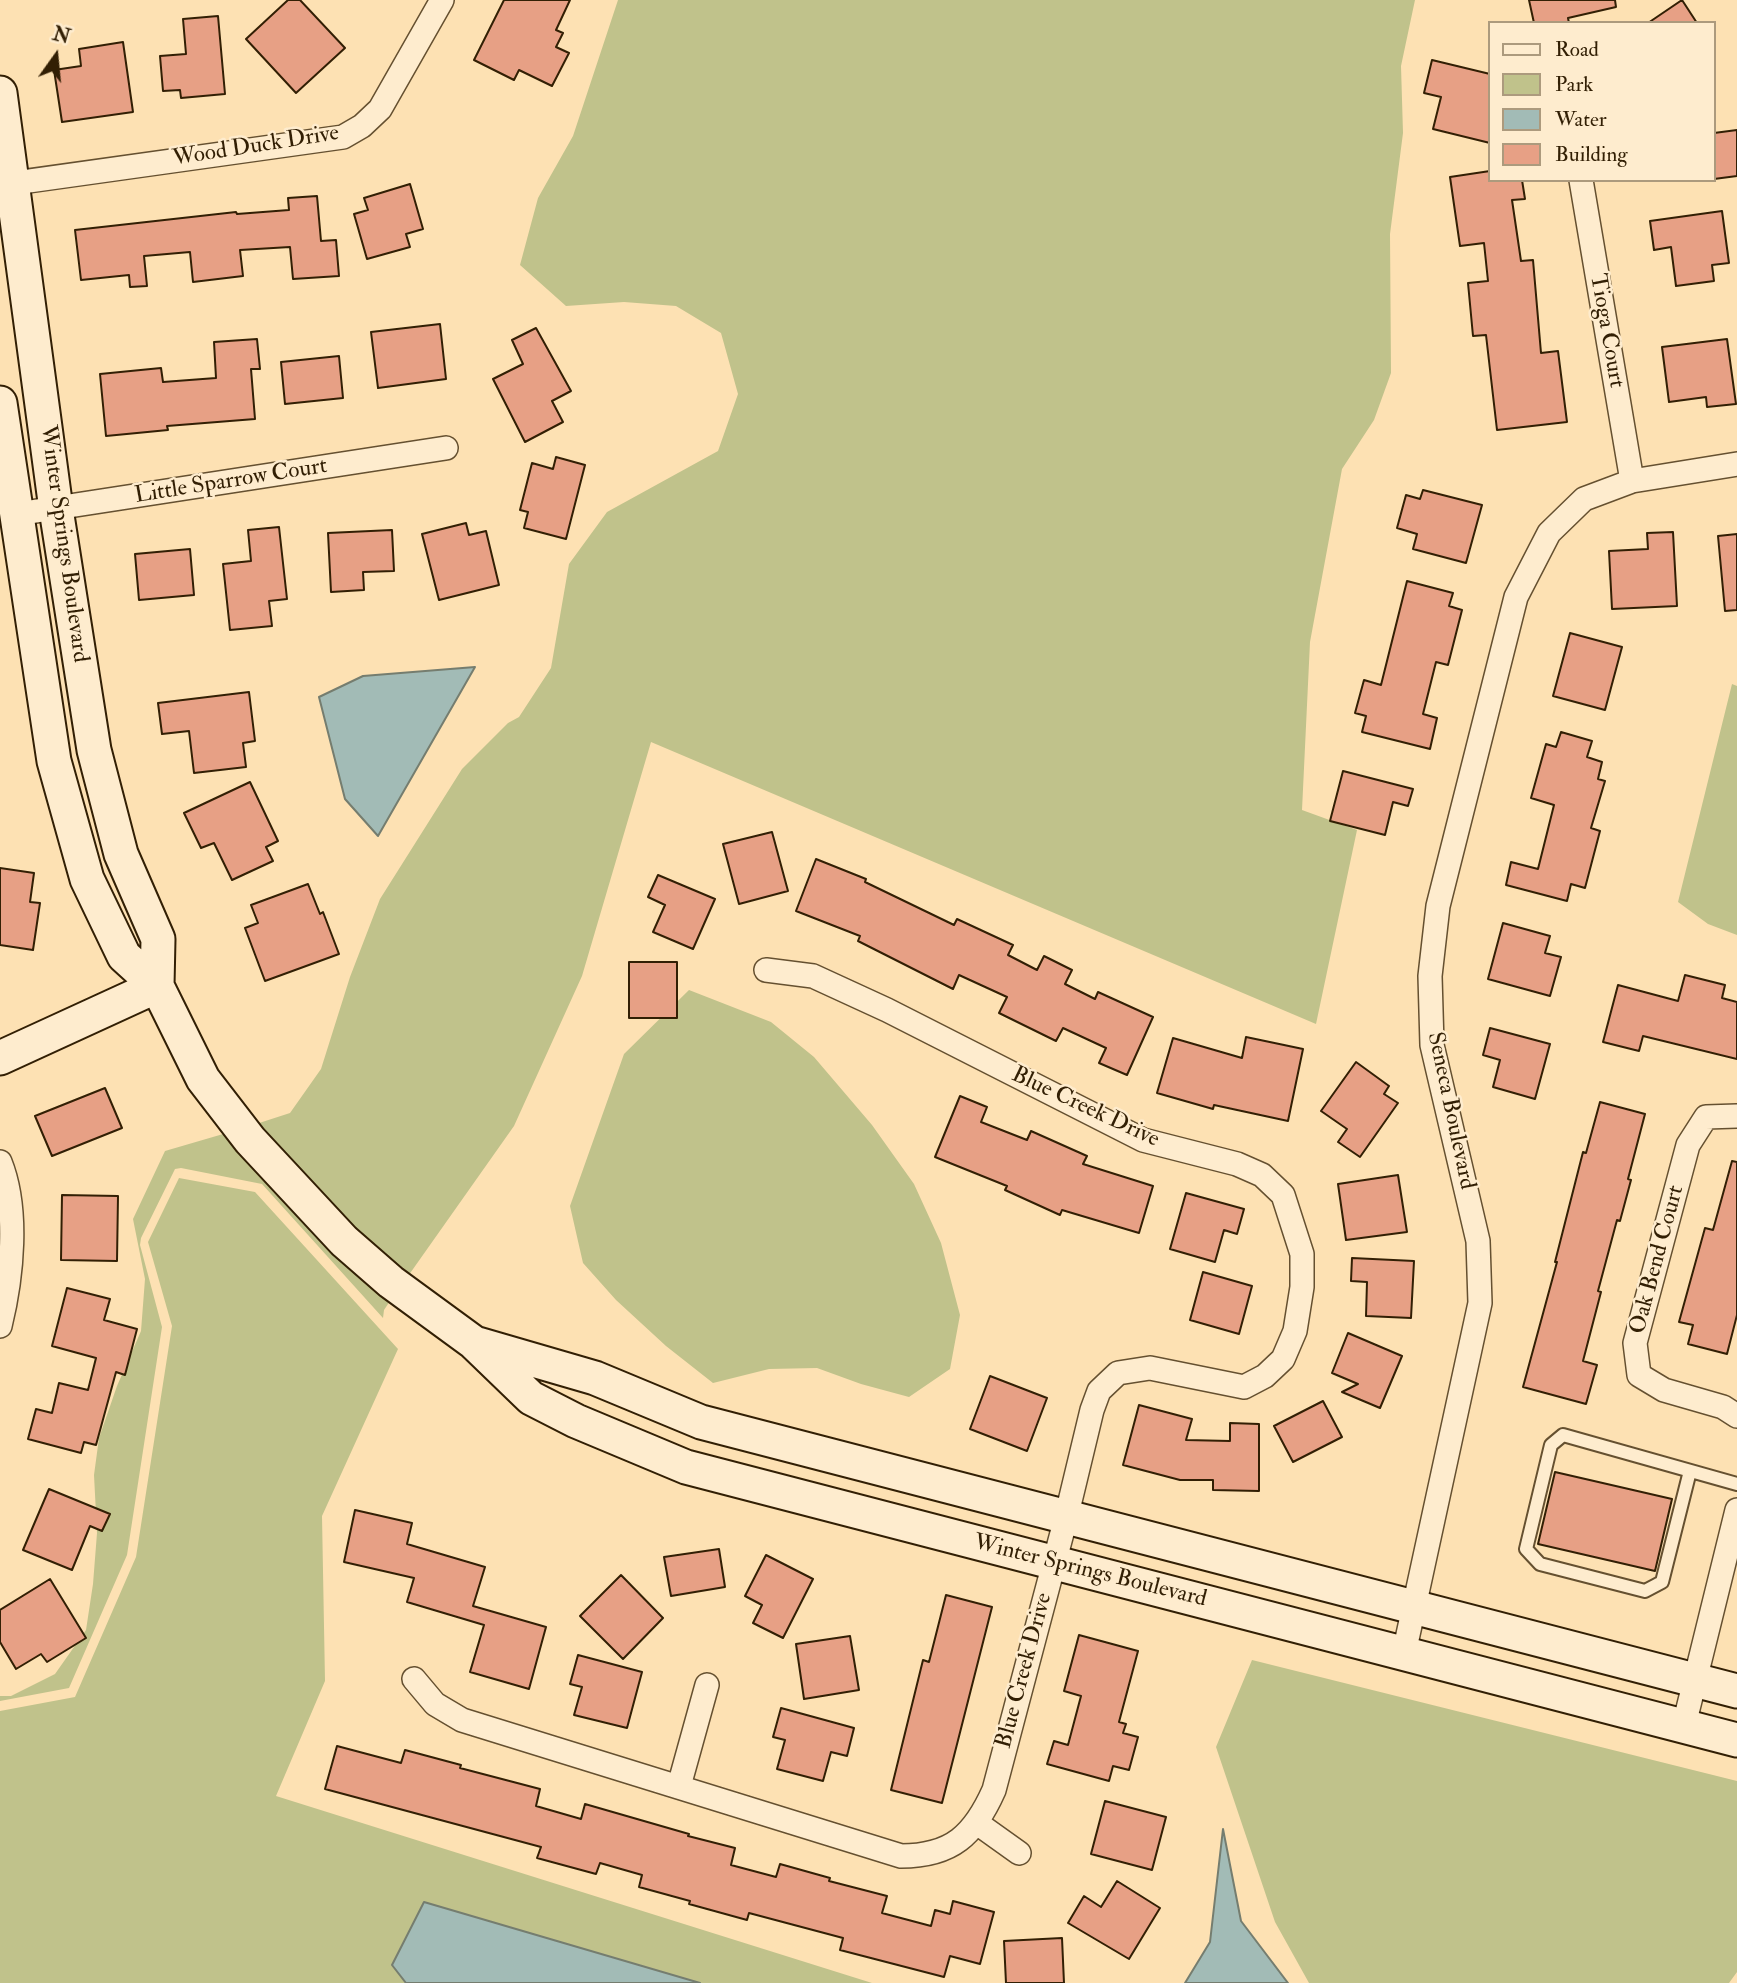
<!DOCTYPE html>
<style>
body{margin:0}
#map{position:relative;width:1737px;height:1983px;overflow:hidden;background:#fde1b3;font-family:"IM FELL Double Pica",serif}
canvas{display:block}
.legend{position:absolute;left:1488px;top:21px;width:228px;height:161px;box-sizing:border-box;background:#feecce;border:2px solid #ac9a7d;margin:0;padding:9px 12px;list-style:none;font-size:21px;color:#321f04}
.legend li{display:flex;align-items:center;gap:14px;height:35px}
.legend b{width:35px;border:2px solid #ac9a7d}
.north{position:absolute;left:21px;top:21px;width:70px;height:70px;-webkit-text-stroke:5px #feecce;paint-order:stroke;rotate:15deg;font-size:19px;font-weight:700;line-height:28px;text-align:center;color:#321f04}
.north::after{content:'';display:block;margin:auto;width:24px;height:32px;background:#321f04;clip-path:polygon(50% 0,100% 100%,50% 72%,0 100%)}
</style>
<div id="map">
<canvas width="1737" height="1983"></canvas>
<ul class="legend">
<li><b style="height:9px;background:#feecce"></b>Road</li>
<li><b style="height:19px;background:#c0c28b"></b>Park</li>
<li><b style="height:19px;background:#a2bbb6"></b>Water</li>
<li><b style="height:19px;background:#e7a085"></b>Building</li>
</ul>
<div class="north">N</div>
</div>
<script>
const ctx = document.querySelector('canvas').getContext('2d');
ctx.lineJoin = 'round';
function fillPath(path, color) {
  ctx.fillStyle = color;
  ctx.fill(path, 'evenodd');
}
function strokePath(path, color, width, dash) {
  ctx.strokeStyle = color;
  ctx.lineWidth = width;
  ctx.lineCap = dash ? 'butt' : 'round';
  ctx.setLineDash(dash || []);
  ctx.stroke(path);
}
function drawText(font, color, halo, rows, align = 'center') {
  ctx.font = font + ' "IM FELL Double Pica",serif';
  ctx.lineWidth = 5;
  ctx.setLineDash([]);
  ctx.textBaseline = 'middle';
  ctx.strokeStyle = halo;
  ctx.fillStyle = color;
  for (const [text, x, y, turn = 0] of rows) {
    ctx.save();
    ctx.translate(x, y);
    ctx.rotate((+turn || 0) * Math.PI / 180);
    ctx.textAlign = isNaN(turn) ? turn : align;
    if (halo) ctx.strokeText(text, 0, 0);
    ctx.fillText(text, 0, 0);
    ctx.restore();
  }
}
fillPath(new Path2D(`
 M618,0H1415L1401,66L1403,133L1390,234L1391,373L1374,420L1342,469L1310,642L1302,810L1357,830L1316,1024L651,742L582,976L514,1126L406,1279L253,1125L290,1113L321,1069L350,977L380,899L462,769L508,723L519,717L551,668L569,564L607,512L718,451L738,394L721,333L676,306L624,302L566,306L520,265L538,198L573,136Z
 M1732,684L1737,686V935L1708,924L1678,902Z
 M689,990L771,1022L814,1057L872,1125L914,1184L941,1243L960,1315L950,1369L909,1397L861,1384L817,1368L769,1369L713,1383L666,1346L616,1300L583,1263L570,1206L624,1054Z
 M230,1132L392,1298L384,1310L383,1318L262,1184L181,1168L175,1169L141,1238L140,1245L162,1327L127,1555L69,1688L0,1701V1696H11L55,1674L86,1630L93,1584L97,1533L94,1475L99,1438L117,1386L141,1331L145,1279L133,1219L165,1151Z
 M179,1178L255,1192L398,1349L322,1516L325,1681L276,1796L872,1983H0V1711L75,1697L136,1557L172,1326L148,1242Z
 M1252,1660L1737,1781V1972L1729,1983H1309L1275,1922L1216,1747Z`), '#c0c28b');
const water = new Path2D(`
 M475,667L378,836L345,799L319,697L363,676Z
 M1223,1829L1241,1921L1288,1983H1185L1210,1942Z
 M424,1902L700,1983H406L392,1965Z`);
fillPath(water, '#a2bbb6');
strokePath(water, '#757d6f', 2);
const building = new Path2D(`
 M288,0H300L345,48L296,93L246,39Z
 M504,0H570L556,30L563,33L556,47L569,53L552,86L519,70L514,80L474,60Z
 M1529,0H1615L1616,7L1568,18L1569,23H1534Z
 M1682,0L1697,23H1648Z
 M218,16L225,94L181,98L180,90L163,91L160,56L186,54L183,19Z
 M123,42L133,112L62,122L54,70L81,66L79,49Z
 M1432,60L1490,74V143L1433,129L1441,97L1424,93Z
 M1737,130V176L1714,179V133Z
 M1490,171V180H1522L1525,199L1512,200L1521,261L1533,260L1541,353L1558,351L1567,422L1497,430L1486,335L1473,336L1468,283L1488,281L1484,243L1460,246L1450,177Z
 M410,184L423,229L406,234L410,247L367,259L354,214L368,210L364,198Z
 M317,196L321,241L336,240L339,276L293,279L290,247L240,250L243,276L193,282L190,252L144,256L147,286L130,287L129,275L81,280L75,230L236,212L237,214L289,210L288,198Z
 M1722,211L1729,263L1712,265L1714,281L1676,286L1671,247L1654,250L1650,221Z
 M440,324L446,379L378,388L371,332Z
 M536,328L571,391L552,401L563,422L525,442L493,379L523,364L512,340Z
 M257,339L260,369H251L255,419L167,426L168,430L106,436L100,374L161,368L163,382L216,378L214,342Z
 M1727,339L1736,404L1707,407L1706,397L1669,402L1662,347Z
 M339,356L343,398L285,404L281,362Z
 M556,457L585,465L566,539L524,528L528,512L520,510L532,463L553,469Z
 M1423,490L1482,505L1466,563L1413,549L1417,534L1397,528L1406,495L1420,499Z
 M466,523L469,535L486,531L499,585L439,600L422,534Z
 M279,527L287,599L269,601L272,626L230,630L223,564L251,561L248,530Z
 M392,530L394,571L363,572L364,590L331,592L328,533Z
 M1673,532L1677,606L1612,609L1609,551L1648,549L1647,533Z
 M1737,534V610L1725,611L1718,536Z
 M190,549L194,595L139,600L135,554Z
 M1407,581L1453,593L1449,606L1462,610L1448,665L1436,662L1423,714L1437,718L1430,749L1362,732L1366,716L1355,713L1364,680L1381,685Z
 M1570,633L1622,647L1605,710L1553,696Z
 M249,692L255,741L243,743L246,767L194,773L189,731L162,734L158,703Z
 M1561,732L1592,741L1587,757L1602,762L1598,779L1605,781L1591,828L1600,831L1585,888L1571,884L1567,901L1506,885L1511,862L1538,869L1554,805L1531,798L1546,744L1556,747Z
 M1343,771L1413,789L1408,806L1393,802L1385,835L1330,821Z
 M250,782L278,841L266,847L273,861L232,880L214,843L201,848L184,813Z
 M772,832L788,891L739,904L723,844Z
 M816,859L866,879L865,882L954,925L957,919L1013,945L1008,955L1037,970L1044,956L1072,970L1065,984L1095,999L1098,992L1153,1017L1127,1075L1099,1063L1106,1048L1063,1028L1056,1041L999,1013L1007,997L959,975L953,989L858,941L860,936L796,911Z
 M0,868L34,873L30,902L40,903L33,950L0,945Z
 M658,875L715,899L693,949L653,932L665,905L648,897Z
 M308,884L320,914L323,912L339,954L265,981L245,928L258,923L251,905Z
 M1503,923L1550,936L1545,953L1561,957L1550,996L1488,979Z
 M629,962H677V1018H629Z
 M1685,975L1725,985L1722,998L1737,1002V1059L1643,1036L1639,1051L1603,1042L1618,985L1678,1001Z
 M1490,1028L1550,1044L1535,1099L1493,1087L1500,1060L1483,1055Z
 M1246,1037L1303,1049L1288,1121L1214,1105L1213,1109L1157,1093L1173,1038L1242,1058Z
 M1356,1062L1389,1086L1384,1094L1398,1103L1360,1157L1338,1142L1347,1129L1321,1111Z
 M105,1088L122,1128L52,1156L35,1116Z
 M960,1096L987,1107L981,1122L1027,1140L1031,1131L1087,1156L1083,1164L1153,1186L1139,1233L1062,1210L1060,1215L1005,1190L1007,1186L935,1157Z
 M1600,1102L1645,1114L1628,1179L1631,1180L1620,1221L1617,1220L1598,1291L1601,1292L1583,1361L1597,1365L1586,1404L1523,1387L1557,1262H1555L1583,1152L1586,1153Z
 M1732,1161L1737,1162V1315L1727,1354L1688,1344L1693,1325L1679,1322L1705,1228L1713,1230Z
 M1398,1175L1407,1232L1346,1240L1338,1184Z
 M1186,1193L1244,1209L1237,1234L1224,1230L1215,1262L1170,1249Z
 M62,1195L118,1196L117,1261L61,1260Z
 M1352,1258L1414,1261L1411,1318L1366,1316L1367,1282L1351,1281Z
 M1203,1272L1252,1286L1239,1334L1190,1320Z
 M67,1288L110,1299L104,1320L137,1329L125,1375L116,1372L96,1445L84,1442L81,1453L28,1439L36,1409L52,1413L59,1383L88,1390L96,1358L52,1346Z
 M1348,1333L1402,1356L1380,1408L1342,1392L1358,1384L1332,1373Z
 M990,1376L1047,1398L1027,1451L970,1429Z
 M1323,1401L1342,1437L1293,1462L1274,1426Z
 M1139,1405L1192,1419L1186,1440L1230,1441V1423L1259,1424V1491L1213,1490V1480H1180L1123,1465Z
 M1555,1472L1672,1499L1655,1571L1538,1544Z
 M49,1489L110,1514L102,1531L90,1526L72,1570L23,1550Z
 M355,1510L412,1523L407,1544L485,1567L473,1606L546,1627L529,1689L470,1672L484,1625L407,1602L414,1578L344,1562Z
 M719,1549L725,1587L671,1596L664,1557Z
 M766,1555L813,1579L783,1638L753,1623L762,1605L745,1596Z
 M621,1575L663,1618L623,1659L580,1616Z
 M50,1579L86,1638L47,1662L41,1654L16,1669L0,1642V1610Z
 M946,1595L992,1607L942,1803L891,1790L923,1660L929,1662Z
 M1079,1635L1138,1651L1119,1722L1126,1724L1123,1733L1138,1737L1129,1770L1113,1766L1109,1781L1047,1764L1054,1741L1068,1745L1081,1696L1064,1691Z
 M850,1636L859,1690L804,1699L796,1644Z
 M578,1655L642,1672L627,1728L574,1715L582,1687L570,1684Z
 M781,1708L854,1728L847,1756L831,1752L823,1781L777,1769L785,1740L773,1737Z
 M337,1746L401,1763L405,1750L461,1765L460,1768L540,1789L536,1806L581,1819L585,1804L689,1834L688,1836L735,1848L731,1865L776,1877L780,1864L830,1878L829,1881L887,1896L882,1913L931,1926L935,1910L950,1914L953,1901L994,1912L980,1964L950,1956L944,1977L840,1950L843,1938L749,1913L747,1920L689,1904L690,1901L639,1887L642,1875L600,1863L596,1874L537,1858L541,1847L325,1789Z
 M1105,1801L1166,1817L1152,1870L1091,1854Z
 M1117,1881L1160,1908L1129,1959L1068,1923L1084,1896L1101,1907Z
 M1062,1938L1064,1983H1006L1004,1941Z`);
fillPath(building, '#e7a085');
strokePath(building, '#321f04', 2);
const lane = new Path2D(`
 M1690,1471L1662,1582L1645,1591L1540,1564L1526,1549L1551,1445L1563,1435L1737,1484`);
const street = new Path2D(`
 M1581,180L1632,481
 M0,185L343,137L362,126L380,109L442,0
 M17,514L446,448
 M1737,1116L1706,1117L1688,1145L1635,1343L1639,1375L1664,1390L1723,1407L1737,1416
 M0,1162C19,1209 12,1277 0,1326
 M1404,1653L1480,1303L1478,1241L1432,1045L1430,976L1438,906L1516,597L1549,533L1584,499L1632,481L1737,464
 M414,1679L435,1704L462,1720L901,1856C952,1856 974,1835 994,1790L1066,1518L1092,1410L1099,1391L1118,1373L1150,1368L1244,1387L1265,1376L1283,1359L1295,1331L1302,1287V1254L1283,1195L1262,1175L1237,1164L1143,1140L887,1010L813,976L766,970
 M1684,1725L1737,1510
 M679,1786L707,1685
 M977,1823L1019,1853`);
const secondary = new Path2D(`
 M0,93L56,509L94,750L121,854L158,939L157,986
 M0,403L54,761L87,879L124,956L157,986L203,1079L250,1140L344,1241L391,1282L473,1342L531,1398L576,1421L686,1467L1737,1740
 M0,1058L157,986
 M478,1344L595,1378L701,1422L1737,1691`);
strokePath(lane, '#655030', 16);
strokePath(street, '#655030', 26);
strokePath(secondary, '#321f04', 37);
strokePath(lane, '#feecce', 12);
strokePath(street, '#feecce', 23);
strokePath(secondary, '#feecce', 33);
drawText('23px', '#321f04', '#feecce', [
 ["Wood Duck Drive",256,147,-9],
 ["Tioga Court",1606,331,80],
 ["Little Sparrow Court",231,482,-9],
 ["Winter Springs Boulevard",63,544,82],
 ["Blue Creek Drive",1085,1108,25],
 ["Seneca Boulevard",1450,1111,78],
 ["Oak Bend Court",1658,1260,-75],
 ["Winter Springs Boulevard",1090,1572,14],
 ["Blue Creek Drive",1025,1671,-75]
]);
</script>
